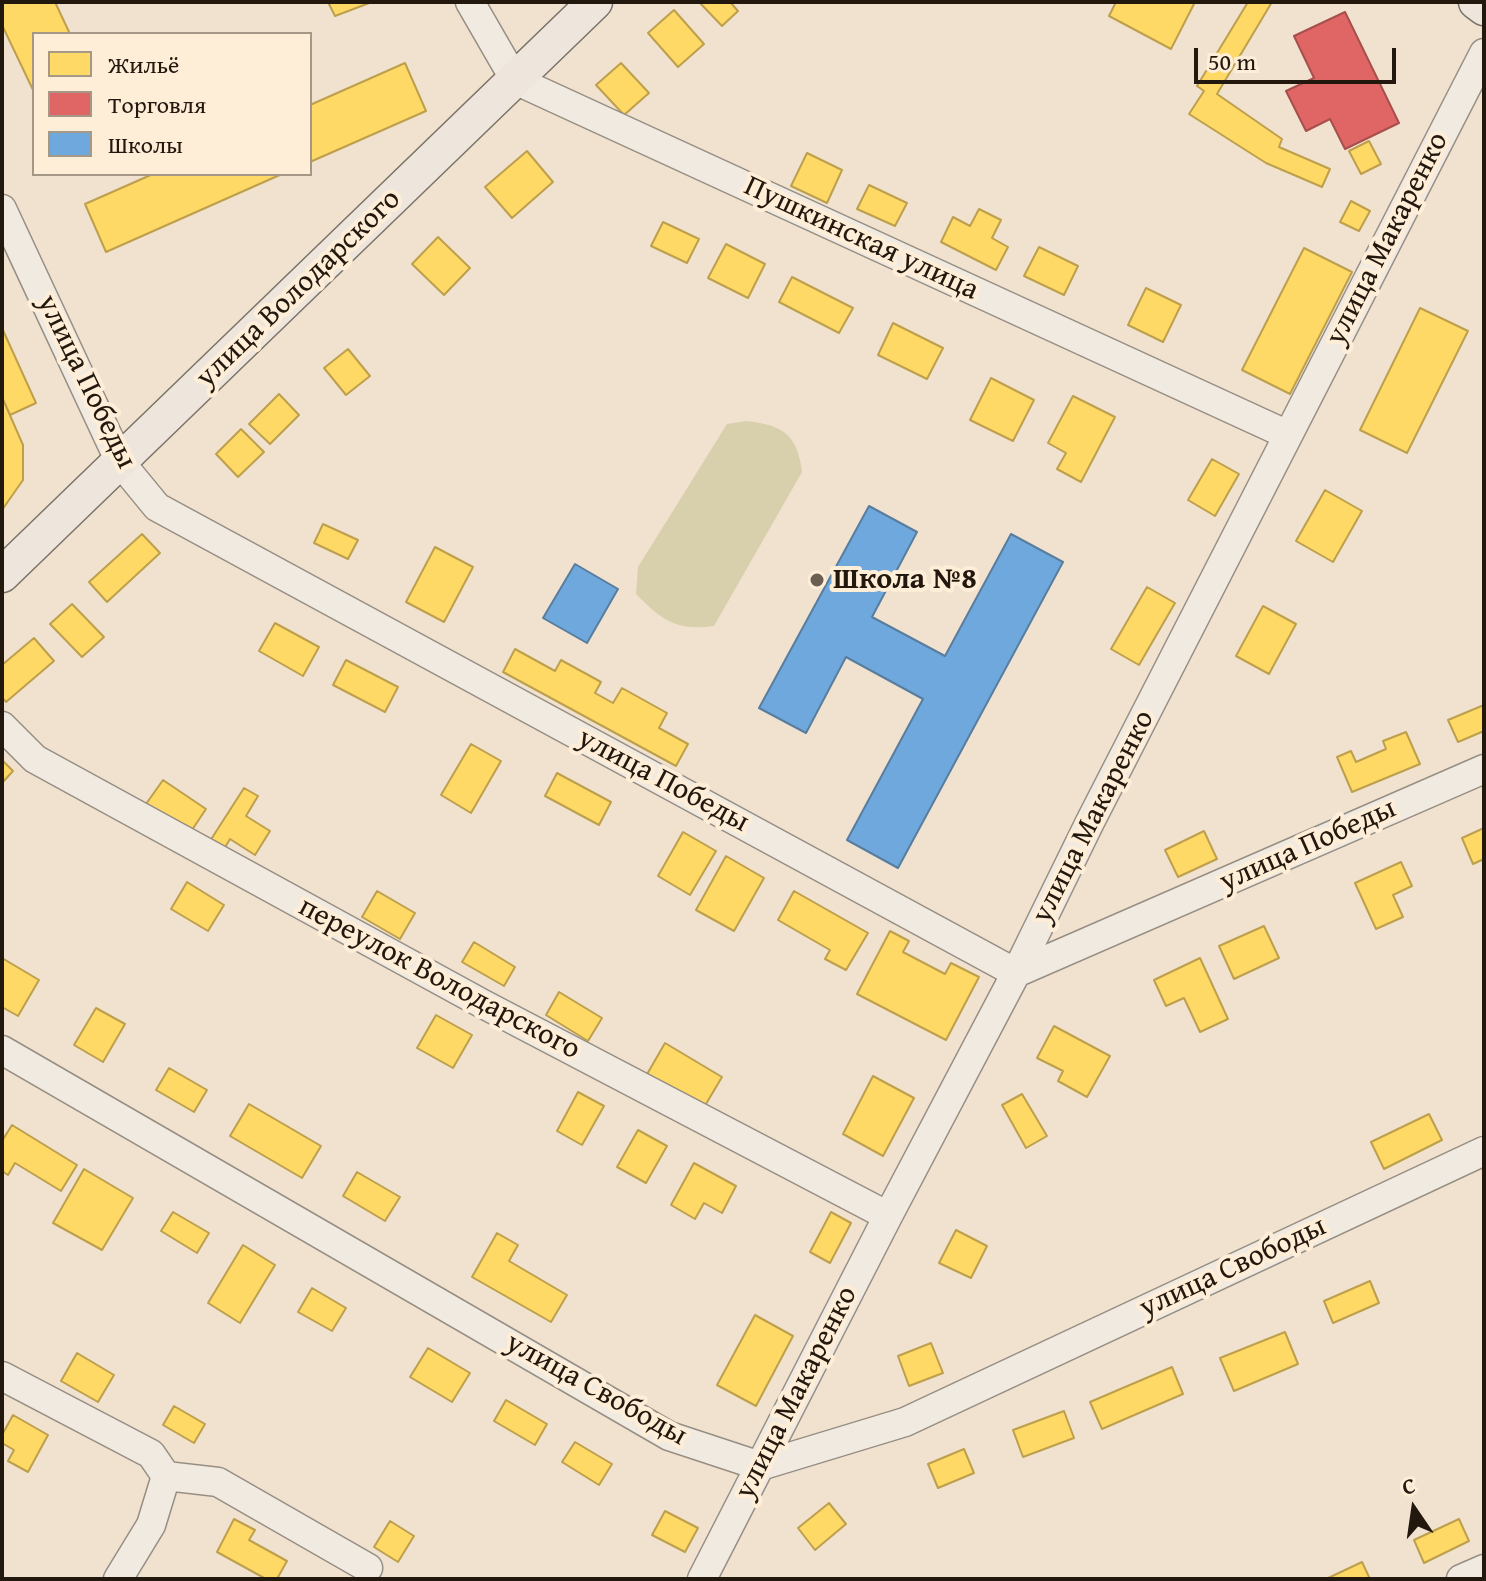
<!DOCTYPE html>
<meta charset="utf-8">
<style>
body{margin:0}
#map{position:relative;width:1486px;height:1581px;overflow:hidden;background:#f0e2cf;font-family:"Gentium Book Plus",serif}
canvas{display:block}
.frame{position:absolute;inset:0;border:4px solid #22180e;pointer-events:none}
.legend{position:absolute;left:32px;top:32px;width:280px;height:144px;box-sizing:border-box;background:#feedd7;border:2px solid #a69887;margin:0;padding:10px 14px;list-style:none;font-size:24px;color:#22180e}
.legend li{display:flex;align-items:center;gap:16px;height:40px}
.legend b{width:40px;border:2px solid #a69887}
.north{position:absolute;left:1374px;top:1469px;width:80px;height:80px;-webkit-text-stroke:6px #feedd7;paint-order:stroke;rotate:347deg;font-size:22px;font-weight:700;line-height:32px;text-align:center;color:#22180e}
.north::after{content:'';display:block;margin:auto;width:28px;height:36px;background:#22180e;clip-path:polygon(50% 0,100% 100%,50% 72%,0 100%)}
.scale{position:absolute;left:1194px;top:48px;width:202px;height:36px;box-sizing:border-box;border:4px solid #22180e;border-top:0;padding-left:10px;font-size:24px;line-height:28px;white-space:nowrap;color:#22180e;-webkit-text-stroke:6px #feedd7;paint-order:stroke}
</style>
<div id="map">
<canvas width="1486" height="1581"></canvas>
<div class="frame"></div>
<ul class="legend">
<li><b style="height:22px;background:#ffd966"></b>Жильё</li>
<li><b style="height:22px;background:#e06666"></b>Торговля</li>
<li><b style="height:22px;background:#6fa8dc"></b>Школы</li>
</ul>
<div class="north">С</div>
<div class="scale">50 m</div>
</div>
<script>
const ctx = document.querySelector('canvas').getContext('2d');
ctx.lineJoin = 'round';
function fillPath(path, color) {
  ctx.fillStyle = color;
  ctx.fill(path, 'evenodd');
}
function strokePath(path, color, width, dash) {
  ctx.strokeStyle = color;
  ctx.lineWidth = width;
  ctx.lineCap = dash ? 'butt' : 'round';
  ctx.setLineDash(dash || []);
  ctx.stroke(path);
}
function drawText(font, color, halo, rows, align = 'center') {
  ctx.font = font + ' "Gentium Book Plus",serif';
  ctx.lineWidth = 8;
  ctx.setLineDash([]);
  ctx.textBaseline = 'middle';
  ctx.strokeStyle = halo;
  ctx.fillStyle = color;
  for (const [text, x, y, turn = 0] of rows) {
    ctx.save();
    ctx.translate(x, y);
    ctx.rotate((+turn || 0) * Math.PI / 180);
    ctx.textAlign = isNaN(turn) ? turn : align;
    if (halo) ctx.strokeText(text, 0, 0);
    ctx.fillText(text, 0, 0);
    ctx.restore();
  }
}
fillPath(new Path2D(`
 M746,421C783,425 797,434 802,472L714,626C675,631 662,620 636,594L638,567L727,424Z`), '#d8d0ac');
const homes = new Path2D(`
 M2,2H55L70,34H34V92L2,25Z
 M328,2H372L335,16Z
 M699,2H730L738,11L722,26Z
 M1116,2H1195L1171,49L1109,16Z
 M1248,2H1272L1217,94L1282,139L1279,147L1330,169L1322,187L1266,163L1189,114L1204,91L1197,86Z
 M674,10L704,44L678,67L648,33Z
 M405,63L426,111L310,162V105Z
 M621,63L649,93L624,115L596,85Z
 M1369,141L1381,164L1361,174L1349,151Z
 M527,151L553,182L512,218L485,187Z
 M807,153L842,170L827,203L791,186Z
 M153,174H282L106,252L85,204Z
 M869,185L907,203L895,226L857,209Z
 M1351,201L1370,211L1359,231L1340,222Z
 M979,209L1001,220L992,238L1008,247L996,270L941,242L953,217L970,226Z
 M663,222L699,239L687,263L651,246Z
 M438,237L470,268L444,295L412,264Z
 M726,244L765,264L748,298L708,278Z
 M1039,247L1078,266L1064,295L1024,276Z
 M1304,248L1352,272L1290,394L1242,370Z
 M792,277L853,308L839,333L779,302Z
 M1146,288L1181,305L1163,342L1128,325Z
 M1420,308L1468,331L1407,453L1360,430Z
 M893,323L943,348L927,379L878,355Z
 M2,328L36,403L10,415L2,397Z
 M348,349L370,376L346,395L324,368Z
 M991,378L1034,400L1013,441L970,420Z
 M279,394L299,415L270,444L249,424Z
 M1073,396L1115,417L1081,482L1057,469L1066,453L1048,443Z
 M2,397L23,445V480L2,510Z
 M241,429L264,452L238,477L216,454Z
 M1212,459L1239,474L1215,516L1188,500Z
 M1325,490L1362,511L1333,562L1296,541Z
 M323,524L358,540L348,559L314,543Z
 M142,534L160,553L107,602L89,582Z
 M435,547L473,567L444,622L406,602Z
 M1147,587L1175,603L1139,665L1111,649Z
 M72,604L104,637L82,657L50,624Z
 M1263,606L1296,624L1269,674L1236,656Z
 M275,623L319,647L303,676L259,651Z
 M34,638L54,661L6,702L2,697V665Z
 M515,649L555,671L561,660L601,682L595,693L613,703L622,688L667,713L659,728L688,744L676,766L503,672Z
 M346,660L398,687L385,712L333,685Z
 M1484,705V731L1458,742L1448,720Z
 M1406,732L1420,764L1352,792L1337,757L1351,751L1356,762L1386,749L1383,741Z
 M471,744L501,761L471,813L441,795Z
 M2,760L13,771L2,783Z
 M557,773L611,802L599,825L545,796Z
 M163,780L206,809L190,833L146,804Z
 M244,788L258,796L246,816L270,831L255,855L230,839L224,849L210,841Z
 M1484,828V859L1473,864L1462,838Z
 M1204,831L1217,859L1178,877L1165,850Z
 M683,832L716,851L690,895L658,876Z
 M726,856L764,878L734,931L696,910Z
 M1401,862L1412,886L1393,895L1403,917L1376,929L1355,883Z
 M187,882L224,905L208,931L171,909Z
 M377,891L415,913L400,939L362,917Z
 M794,891L868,933L846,970L825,959L830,950L778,920Z
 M1264,926L1279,958L1234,979L1219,946Z
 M890,931L909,941L903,952L945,974L951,963L979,977L946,1040L857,994Z
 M474,942L515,967L504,986L462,962Z
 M2,958L39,980L18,1016L2,1007Z
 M1200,958L1228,1019L1200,1032L1184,998L1166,1006L1154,980Z
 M559,992L602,1018L588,1041L546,1015Z
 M96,1008L125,1024L103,1062L74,1045Z
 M436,1015L472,1035L453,1068L417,1048Z
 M1054,1026L1110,1056L1087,1097L1058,1081L1063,1071L1037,1058Z
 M665,1043L722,1077L703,1109L646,1076Z
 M169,1068L207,1090L194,1112L156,1090Z
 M873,1076L914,1098L883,1156L843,1134Z
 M578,1092L604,1106L582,1145L557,1131Z
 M1022,1094L1047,1136L1026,1148L1002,1105Z
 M249,1104L321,1146L302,1178L230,1136Z
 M1429,1114L1442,1140L1384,1169L1371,1142Z
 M12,1125L77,1165L61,1191L15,1163L8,1175L2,1171V1141Z
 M638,1130L667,1146L646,1183L617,1167Z
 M694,1163L736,1186L722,1213L704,1203L695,1219L671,1205Z
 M84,1169L133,1198L102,1250L53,1223Z
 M357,1172L400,1197L385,1221L343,1196Z
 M173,1212L209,1233L197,1253L161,1231Z
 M831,1212L851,1223L830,1263L810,1252Z
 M956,1230L987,1246L971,1278L939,1263Z
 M497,1233L518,1245L509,1261L567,1295L551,1322L472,1277Z
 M243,1245L275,1265L240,1323L208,1303Z
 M1370,1281L1379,1303L1333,1323L1324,1301Z
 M312,1288L346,1308L332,1331L298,1312Z
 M755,1315L793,1336L756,1406L717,1385Z
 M1285,1332L1298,1364L1234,1391L1220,1358Z
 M931,1343L943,1373L909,1386L898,1356Z
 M428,1348L470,1373L452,1402L410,1377Z
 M77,1353L114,1375L98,1402L61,1381Z
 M1172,1367L1183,1394L1102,1429L1090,1402Z
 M506,1400L547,1424L535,1445L494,1421Z
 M174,1406L205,1424L194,1443L163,1425Z
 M1064,1411L1074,1438L1023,1457L1013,1430Z
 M13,1415L48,1435L28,1472L8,1461L14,1450L2,1443V1435Z
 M575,1442L612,1464L599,1485L562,1462Z
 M964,1449L974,1473L938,1488L928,1464Z
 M829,1503L846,1524L815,1550L798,1528Z
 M665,1511L698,1528L685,1552L652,1535Z
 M234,1519L255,1530L249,1540L287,1561L277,1579H266L217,1552Z
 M1459,1519L1469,1541L1424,1563L1414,1540Z
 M390,1521L414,1536L398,1562L374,1547Z
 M1362,1562L1370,1579H1326Z`);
fillPath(homes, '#ffd966');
strokePath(homes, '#bd9f4c', 2);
const shops = new Path2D(`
 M1345,12L1399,123L1345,149L1330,119L1306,131L1286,91L1314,78L1294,36Z`);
fillPath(shops, '#e06666');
strokePath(shops, '#a74f4c', 2);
const schools = new Path2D(`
 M869,506L917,532L872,617L945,656L1011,534L1063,562L898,868L847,840L923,699L846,657L806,733L759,708Z
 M575,564L618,589L587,643L543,618Z`);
fillPath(schools, '#6fa8dc');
strokePath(schools, '#587d9e', 2);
const minor = new Path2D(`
 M470,2L515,80L1288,435
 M2,209L120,462L157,507L1016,973L1484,769
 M2,726L35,759L483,1004L888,1216
 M2,1050L669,1436L760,1466L905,1422L1484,1151
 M2,1376L151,1454L166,1476
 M166,1476L218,1482L368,1568
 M118,1579L151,1525L166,1476
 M702,1579L888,1216L1016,973L1090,822L1484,53
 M1461,1579L1484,1569`);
const major = new Path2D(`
 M1476,2L1484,8
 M2,575L595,2`);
strokePath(minor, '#978e83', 31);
strokePath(major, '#7b7368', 37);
strokePath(minor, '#f1eae1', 28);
strokePath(major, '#eee6dc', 34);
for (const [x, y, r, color] of [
 [817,580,8,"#6a5f52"]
]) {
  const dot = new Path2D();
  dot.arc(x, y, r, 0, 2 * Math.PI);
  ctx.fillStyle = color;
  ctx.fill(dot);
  strokePath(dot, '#feedd7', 3);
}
drawText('30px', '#22180e', '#feedd7', [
 ["Пушкинская улица",861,239,25],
 ["улица Макаренко",1388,239,-63],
 ["улица Володарского",299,289,-44],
 ["улица Победы",86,382,64],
 ["улица Победы",663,781,28],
 ["улица Макаренко",1094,817,-63],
 ["улица Победы",1308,846,-24],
 ["переулок Володарского",439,979,28],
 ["улица Свободы",1233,1268,-25],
 ["улица Свободы",596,1390,29],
 ["улица Макаренко",797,1393,-63]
]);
drawText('bold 30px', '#22180e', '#feedd7', [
 ["Школа №8",833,580]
], 'left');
</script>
